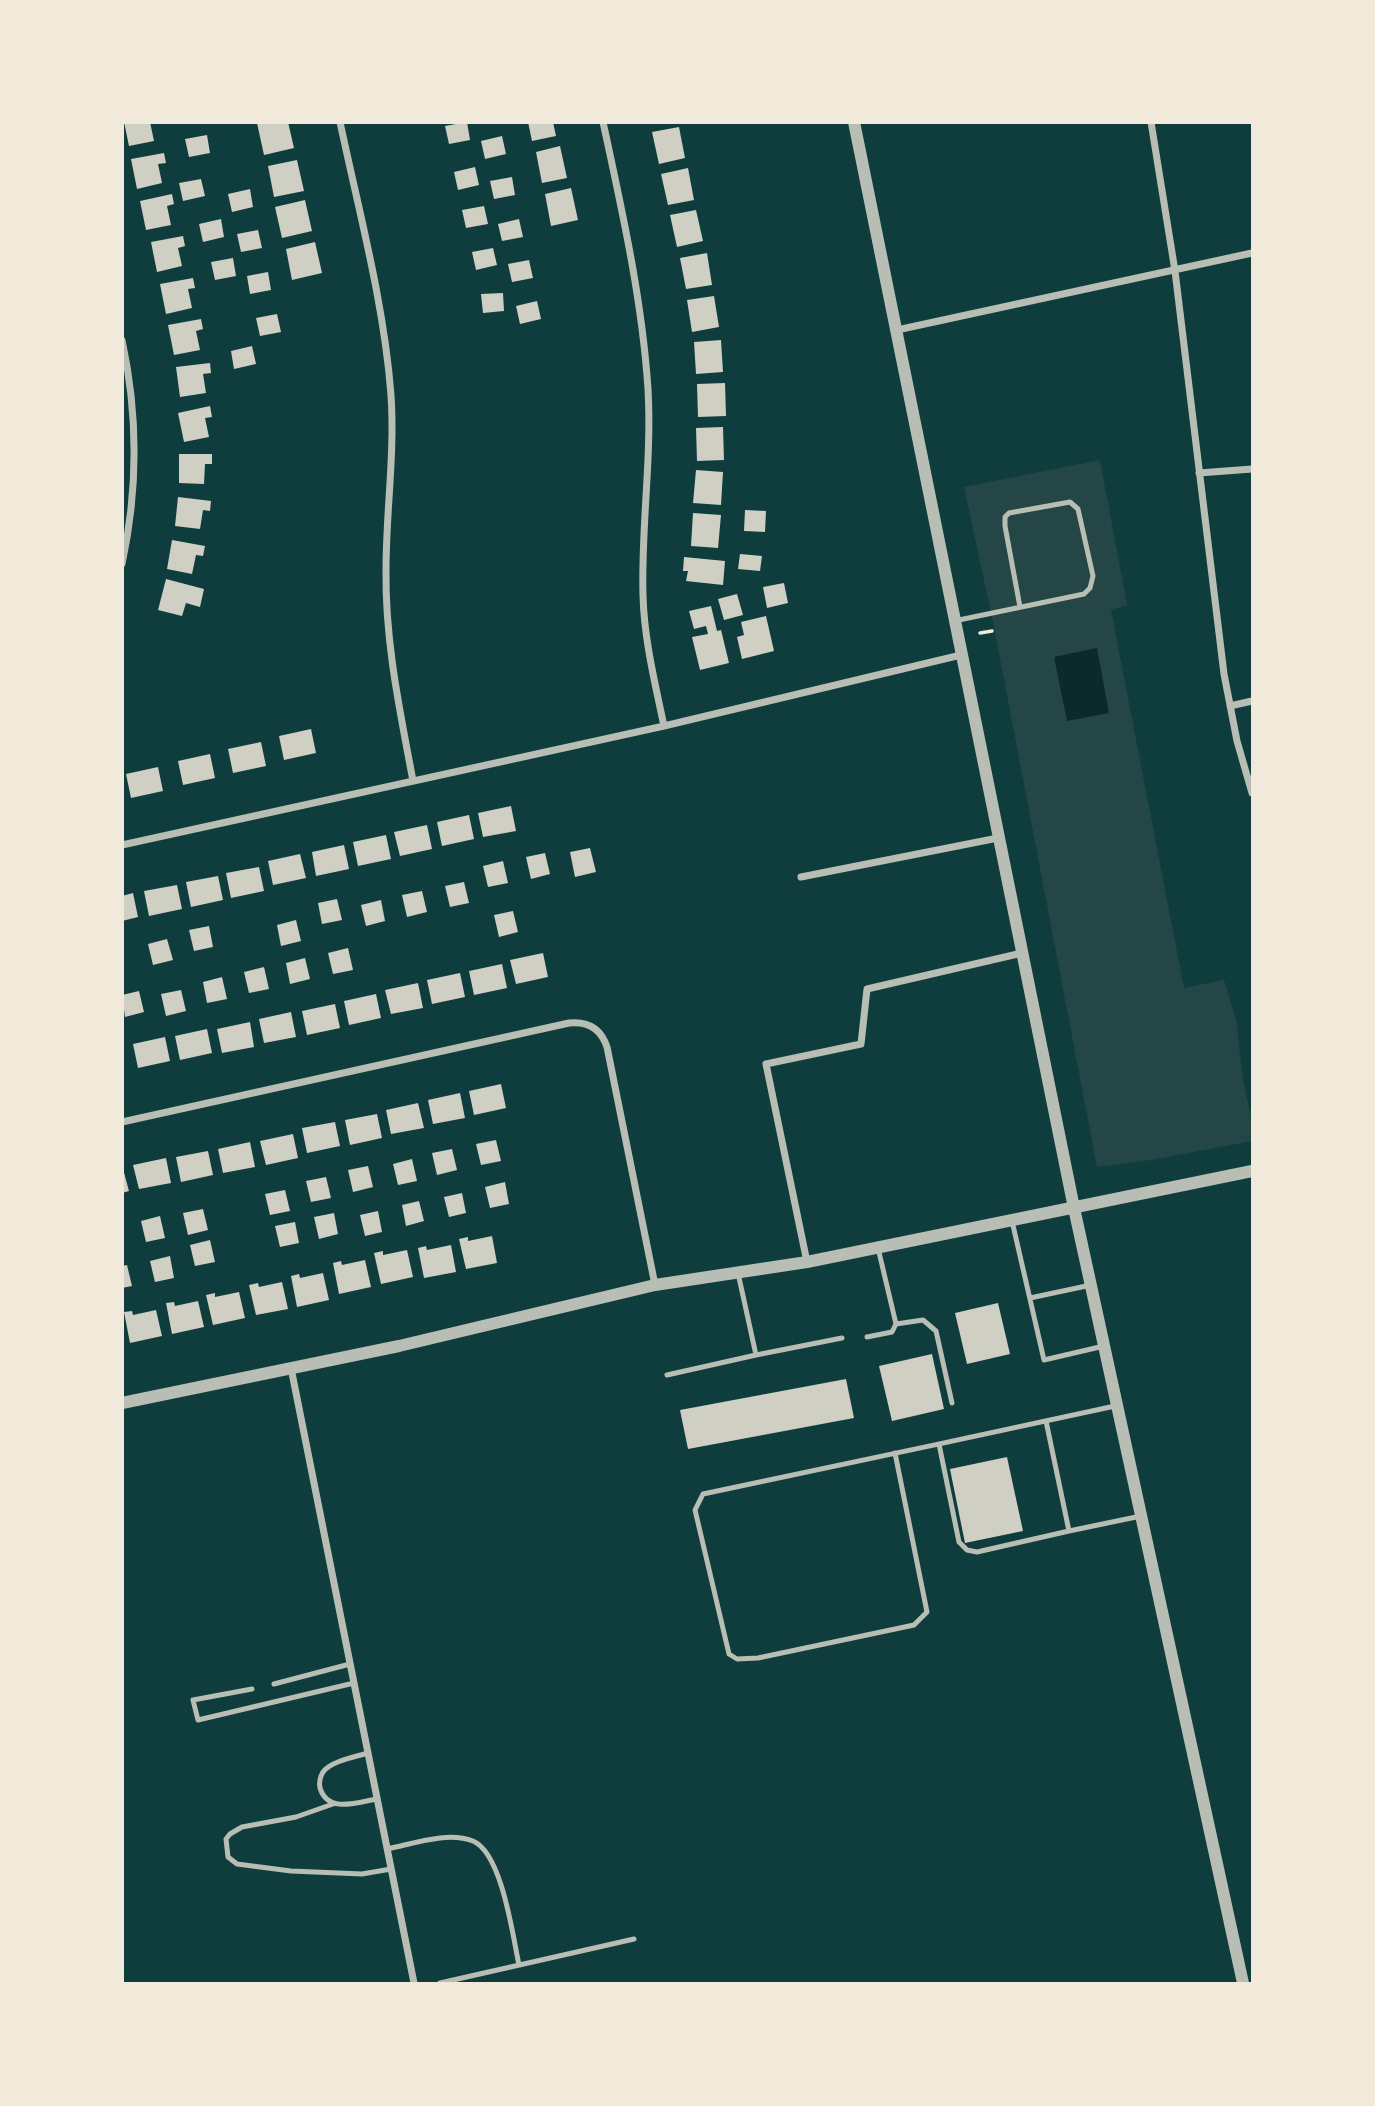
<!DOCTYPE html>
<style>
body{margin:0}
#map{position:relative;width:1375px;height:2106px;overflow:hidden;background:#0f3d3e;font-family:"Space Grotesk",sans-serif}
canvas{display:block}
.frame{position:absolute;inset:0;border:124px solid #f1e9da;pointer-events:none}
</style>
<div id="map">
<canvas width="1375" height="2106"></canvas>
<div class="frame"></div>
</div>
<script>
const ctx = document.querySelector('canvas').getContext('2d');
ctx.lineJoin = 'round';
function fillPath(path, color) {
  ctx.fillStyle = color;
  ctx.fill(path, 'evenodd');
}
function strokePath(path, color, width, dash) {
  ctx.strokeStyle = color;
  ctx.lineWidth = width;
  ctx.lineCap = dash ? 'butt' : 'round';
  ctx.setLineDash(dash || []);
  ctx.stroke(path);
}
fillPath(new Path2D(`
 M1100,460L1127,605L1111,610L1184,988L1224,980L1236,1020L1243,1080L1252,1122V1141L1151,1160L1097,1167L994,627L964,487Z`), '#244646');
fillPath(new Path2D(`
 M1097,648L1109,713L1067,721L1054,657Z`), '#0a2a2b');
fillPath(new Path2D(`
 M124,122H150L154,141L129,146Z
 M288,122L294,148L264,155L257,123Z
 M467,122L470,140L449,144L445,126Z
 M528,122H553L556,136L532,141Z
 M679,127L685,158L659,164L652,132Z
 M207,135L210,153L189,157L185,139Z
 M502,136L506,154L485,159L481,141Z
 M560,146L567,178L542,183L536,152Z
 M164,153L166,163L158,164L162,183L137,189L131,159Z
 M297,160L304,191L274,197L268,166Z
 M475,167L479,185L458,190L454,172Z
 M688,168L694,200L668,205L661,174Z
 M512,177L515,195L494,199L490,181Z
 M201,179L205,196L183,201L179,183Z
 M571,188L578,220L551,226L545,194Z
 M250,189L253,207L232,212L228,194Z
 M172,194L174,204L167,206L171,225L146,230L140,201Z
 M305,200L312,231L282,238L275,207Z
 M484,206L488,224L466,228L462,210Z
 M696,210L703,241L677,247L670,215Z
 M221,219L224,237L203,242L199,224Z
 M519,219L523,237L502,241L498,224Z
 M258,230L262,248L241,252L237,234Z
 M183,236L185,246L178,248L182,266L157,272L151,242Z
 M315,242L322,273L292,280L286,249Z
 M493,248L497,265L476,270L472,252Z
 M707,253L712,285L686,289L680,258Z
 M233,258L236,276L215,280L211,262Z
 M529,260L533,278L512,282L508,264Z
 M268,272L271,290L250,294L247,276Z
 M193,278L195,288L188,289L192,308L166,314L160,284Z
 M503,293L504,311L483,313L481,294Z
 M714,296L719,327L692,332L687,300Z
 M537,301L541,319L520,324L516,306Z
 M277,314L281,332L260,336L256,318Z
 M201,319L203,329L196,331L200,350L174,355L168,325Z
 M721,340L723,372L696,374L694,342Z
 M252,346L256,364L234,369L231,351Z
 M210,363L211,373L203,374L206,393L180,397L176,367Z
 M725,383L726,416L698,417L697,384Z
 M210,406L212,417L205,418L209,437L184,442L178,413Z
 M723,427L724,460L697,461L696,428Z
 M179,454H212V464H205L204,484L179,483Z
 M696,470L723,472L721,505L693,503Z
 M178,497L211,501L210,511L203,510L200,529L175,526Z
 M745,510L766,511L765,532L744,531Z
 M693,513L721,515L718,548L691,546Z
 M172,540L205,546L203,556L196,555L192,574L167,569Z
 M740,554L762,556L760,571L738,569Z
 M684,557L725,561L723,585L686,581L688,571H683Z
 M166,579L204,589L200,607L186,603L182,616L158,610Z
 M784,583L788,603L767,608L763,587Z
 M737,594L743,615L724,620L718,599Z
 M711,606L717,631L721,630L729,663L700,670L692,637L708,634L706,626L694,629L689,611Z
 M766,616L774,651L742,659L737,637L744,635L741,622Z
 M311,729L316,753L284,760L279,736Z
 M261,742L266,766L233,773L228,749Z
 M210,754L215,778L183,785L178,761Z
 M158,767L163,791L131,798L126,774Z
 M511,806L516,831L483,837L478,813Z
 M469,815L474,839L442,846L437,822Z
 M427,825L432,849L400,856L394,832Z
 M386,835L391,859L358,866L353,842Z
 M344,845L349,869L316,876L312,852Z
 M590,848L596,872L575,877L570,852Z
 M545,853L550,874L531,879L526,857Z
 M300,854L306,878L273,885L268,861Z
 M503,861L508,883L488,887L483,866Z
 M259,867L264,891L231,898L226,873Z
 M218,876L223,900L191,907L186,882Z
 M464,882L469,903L450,907L445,886Z
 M177,885L182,909L149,916L144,891Z
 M422,891L427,912L407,917L402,895Z
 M133,893L138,917L122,921V896Z
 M337,899L342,920L322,924L318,903Z
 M381,900L385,921L366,926L361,905Z
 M513,911L518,932L499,937L494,915Z
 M296,920L301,941L281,946L277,925Z
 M209,926L213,947L194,951L189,930Z
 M167,939L173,960L153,965L148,944Z
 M348,948L353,970L333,974L328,953Z
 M543,953L548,977L516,984L510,960Z
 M305,958L310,979L290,984L286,963Z
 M502,964L507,988L474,995L469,971Z
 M264,967L269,989L249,993L244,972Z
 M460,973L465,997L432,1004L427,980Z
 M222,977L227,999L207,1003L203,982Z
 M418,983L423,1008L391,1014L385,990Z
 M181,990L186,1011L166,1016L161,994Z
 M139,991L144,1012L125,1017L122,995Z
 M376,994L381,1018L349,1025L344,1001Z
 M335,1004L340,1028L307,1035L302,1011Z
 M291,1012L296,1037L264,1043L259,1019Z
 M250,1022L254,1047L222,1053L217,1029Z
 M207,1029L212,1053L180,1060L175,1036Z
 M165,1037L170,1061L138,1068L133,1044Z
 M501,1084L506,1108L474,1115L469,1091Z
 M460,1093L465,1118L433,1124L428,1100Z
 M418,1103L424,1128L391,1134L386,1110Z
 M377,1114L382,1138L350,1145L345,1120Z
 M335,1122L340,1146L307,1153L302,1128Z
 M293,1134L298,1158L266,1165L260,1141Z
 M496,1140L501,1161L481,1165L476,1144Z
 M250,1142L255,1167L223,1173L218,1149Z
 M452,1149L457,1170L437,1175L432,1153Z
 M208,1151L213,1175L181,1182L176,1157Z
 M166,1158L171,1183L139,1189L133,1165Z
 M412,1159L417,1181L398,1185L393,1164Z
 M122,1165L129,1191L122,1193Z
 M368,1166L373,1187L353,1192L348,1170Z
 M326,1177L331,1198L311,1202L306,1181Z
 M505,1182L509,1204L490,1208L485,1187Z
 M285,1190L290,1211L270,1215L265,1194Z
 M462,1193L466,1213L449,1217L444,1197Z
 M419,1201L424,1221L406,1226L402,1205Z
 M203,1209L208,1230L188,1235L183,1213Z
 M378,1211L382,1232L365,1236L360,1215Z
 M334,1213L338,1234L319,1239L314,1217Z
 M160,1216L165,1238L146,1242L141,1221Z
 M295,1222L299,1243L280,1247L275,1226Z
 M492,1236L497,1263L466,1269L459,1239L468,1237V1241Z
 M210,1240L215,1262L195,1266L190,1245Z
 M451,1245L456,1272L424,1278L418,1248L426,1246L427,1250Z
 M407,1250L413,1277L381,1284L374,1253L383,1251V1255Z
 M170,1256L174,1278L155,1282L150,1261Z
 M365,1260L371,1287L339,1294L333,1263L341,1261L342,1265Z
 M127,1265L132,1286L122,1288V1266Z
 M323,1273L329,1300L297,1307L291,1276L299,1274L300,1278Z
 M282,1282L288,1309L256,1315L249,1285L258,1283L259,1287Z
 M239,1292L245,1318L213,1325L206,1295L215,1293V1297Z
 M198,1301L204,1327L172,1334L166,1303L174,1302L175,1306Z
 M998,1303L1010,1354L967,1364L955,1313Z
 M156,1310L162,1336L130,1343L124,1312L132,1311L133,1315Z
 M932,1354L944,1409L892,1421L879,1366Z
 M846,1379L854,1418L688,1449L680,1410Z
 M1007,1457L1023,1531L965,1543L950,1469Z`), '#cfcfc3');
strokePath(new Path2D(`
 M980,633L992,631`), '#f1e9da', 3.5);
strokePath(new Path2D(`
 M954,621C997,612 1040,603 1084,594L1090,588L1093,576L1078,509L1070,502L1009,513L1005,517V526L1020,607
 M1012,1221L1044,1360L1104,1346
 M1030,1298L1091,1285
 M896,1324L923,1320L936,1331L952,1403
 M867,1337L892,1332L896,1324L878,1248
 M756,1355L842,1338
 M667,1375L756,1355L738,1273
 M1046,1421L1069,1531L1141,1516
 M939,1444L959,1542L967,1550L977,1552L1069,1531
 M895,1453L927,1612L914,1625L758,1658L737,1659L729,1654L695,1510L703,1494C840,1465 978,1436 1115,1406
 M274,1684L350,1664
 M252,1689L193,1700L198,1720L354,1683
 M368,1753C355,1757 331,1761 323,1772C320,1777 319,1783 320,1788C328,1814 358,1802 377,1799
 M333,1804L296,1817L242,1827L230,1834L226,1839L228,1857L237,1864L291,1871L362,1874L391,1869
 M387,1849C413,1844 447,1831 473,1841C502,1853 513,1937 519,1965
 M440,1983L634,1939`), '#b8beb3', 5);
strokePath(new Path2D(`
 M340,122C359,212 384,303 391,395C395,454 386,511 386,570C385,642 400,711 413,781
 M603,122C622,210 642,299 648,389C652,459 641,526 643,595C644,639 655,683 664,726
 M1151,122L1175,271L1224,674L1237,741L1252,793
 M897,330L1252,253
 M122,340C138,414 138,490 122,564
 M1199,473L1252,469
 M1230,706L1252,701
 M122,845L664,726L961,655
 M801,877L998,838
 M122,1122L569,1023C588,1021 601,1029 607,1047L655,1285
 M807,1262L766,1064L861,1044L867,989L1022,953
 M291,1368L414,1983`), '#b8beb3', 7);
strokePath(new Path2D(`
 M854,122L1074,1208L1243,1983
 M122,1403L399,1346L655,1285L807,1262L1252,1171`), '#b8beb3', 12);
</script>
